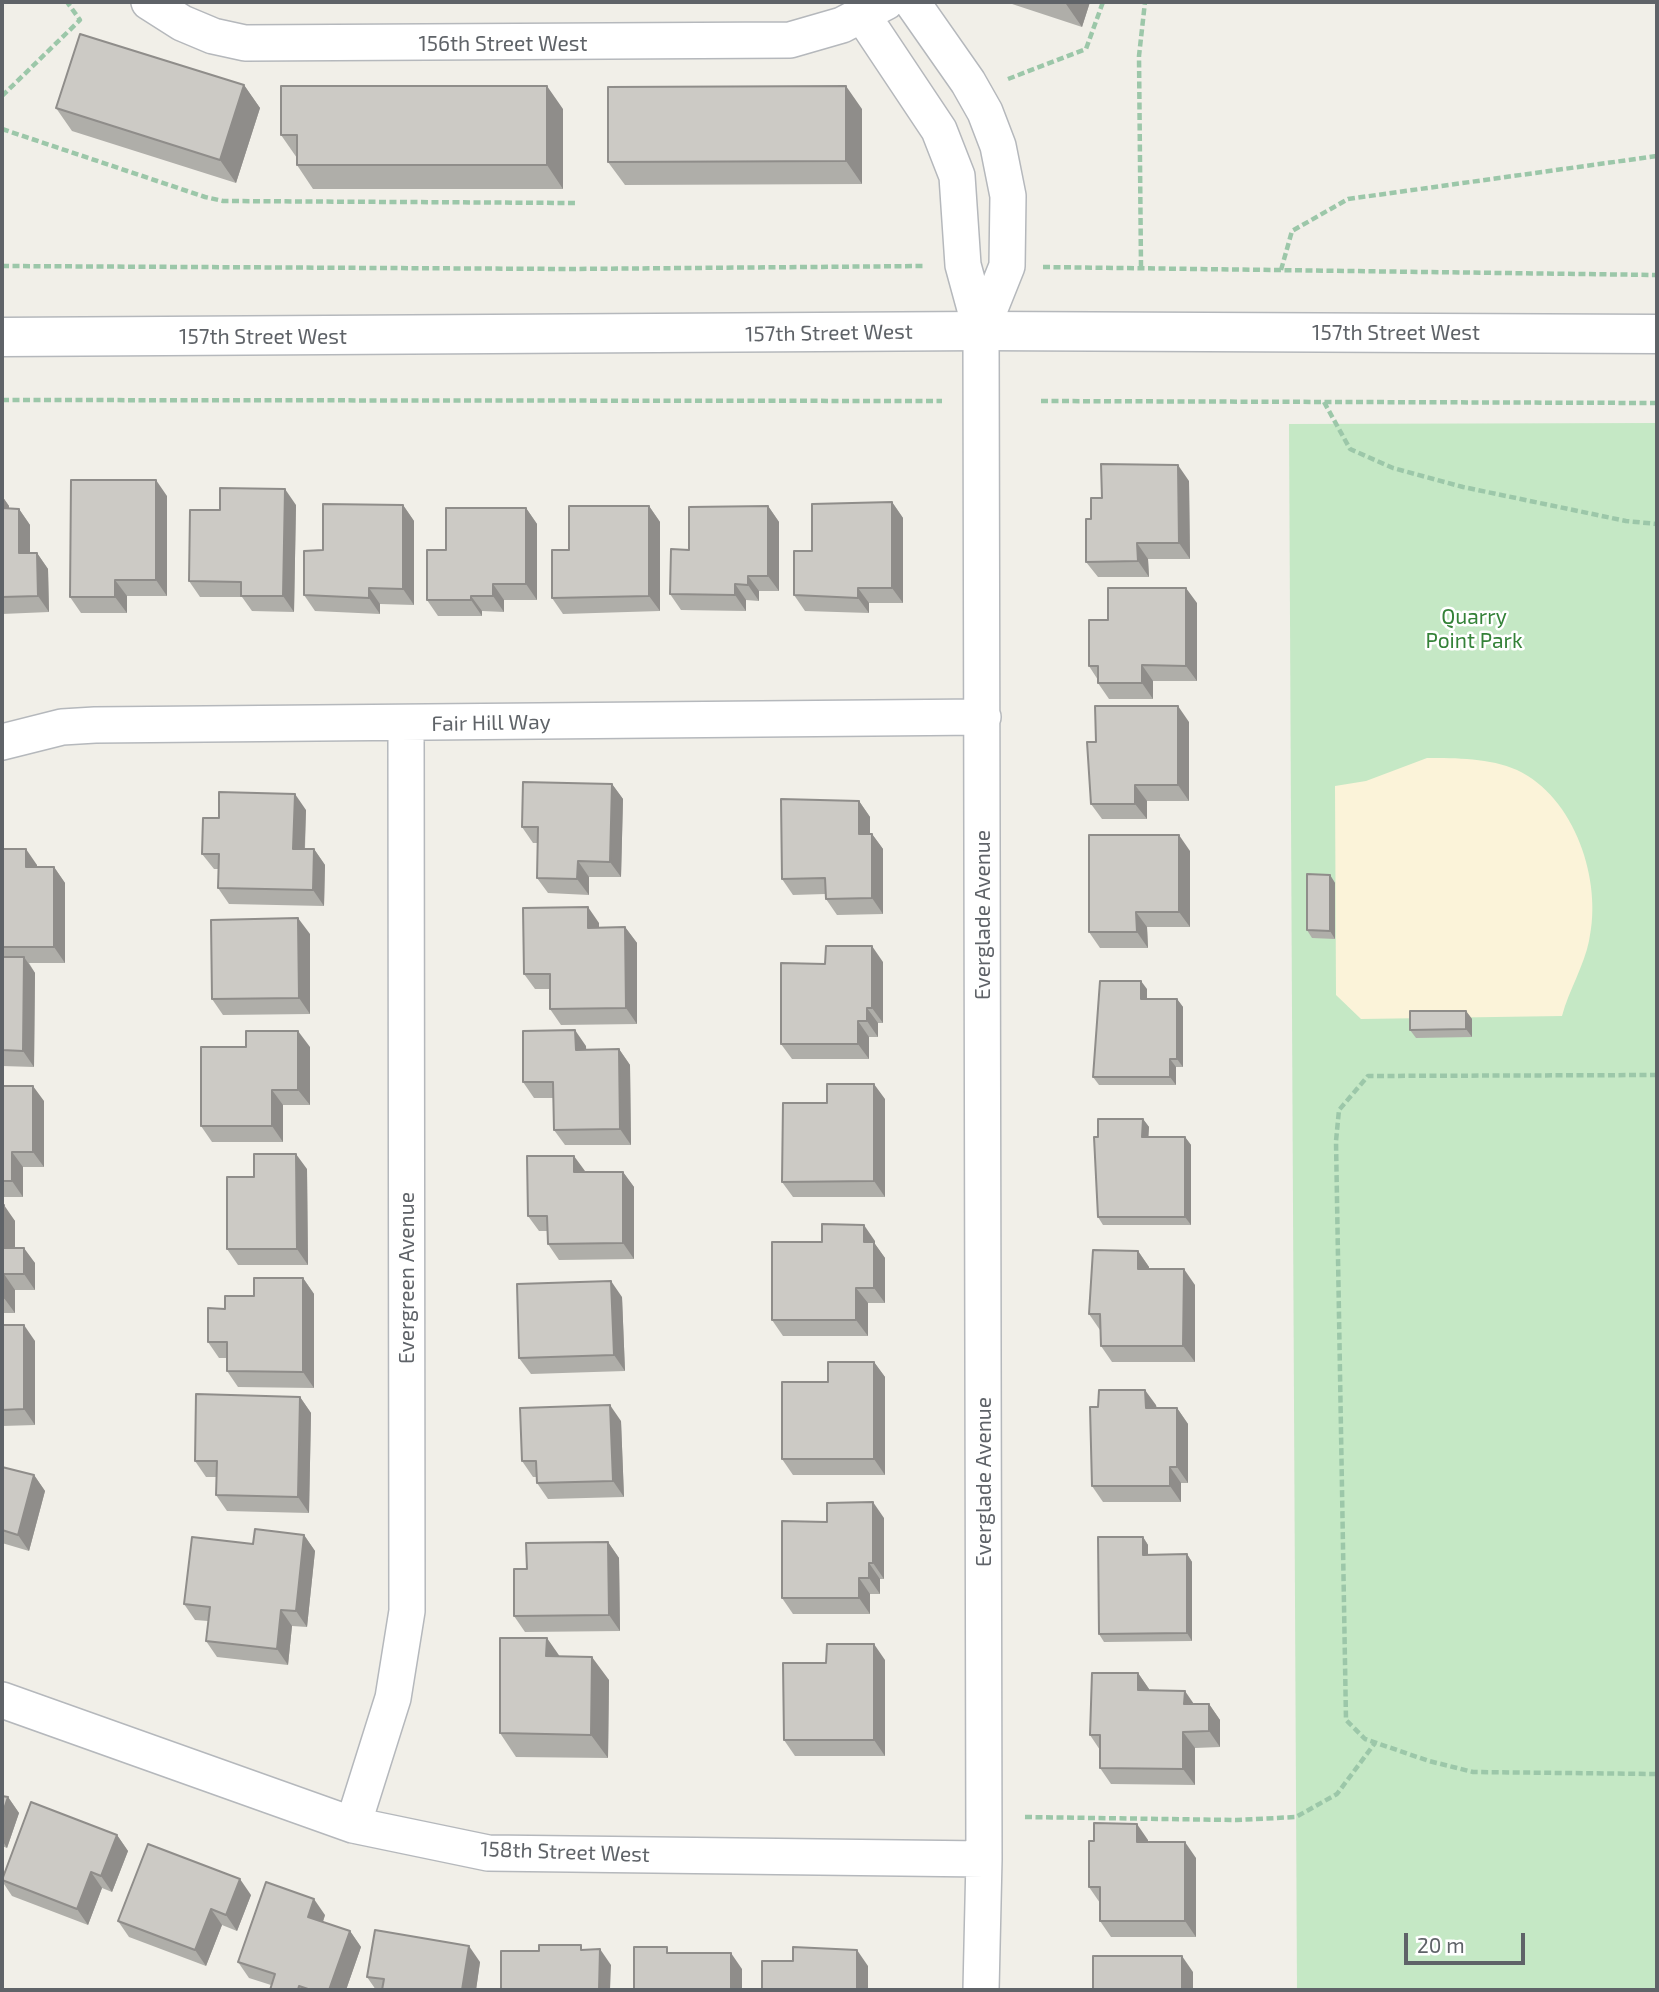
<!DOCTYPE html>
<style>
body{margin:0}
#map{position:relative;width:1659px;height:1992px;overflow:hidden;background:#f1efe8;font-family:"Exo 2",sans-serif}
canvas{display:block}
.frame{position:absolute;inset:0;border:4px solid #5f6368;pointer-events:none}
.scale{position:absolute;left:1404px;top:1933px;width:121px;height:32px;box-sizing:border-box;border:4px solid #5f6368;border-top:0;padding-left:9px;font-size:21px;line-height:24px;white-space:nowrap;color:#5f6368;-webkit-text-stroke:5px #fff;paint-order:stroke}
</style>
<div id="map">
<canvas width="1659" height="1992"></canvas>
<div class="frame"></div>
<div class="scale">20 m</div>
</div>
<script>
const ctx = document.querySelector('canvas').getContext('2d');
ctx.lineJoin = 'round';
function fillPath(path, color) {
  ctx.fillStyle = color;
  ctx.fill(path, 'evenodd');
}
function strokePath(path, color, width, dash) {
  ctx.strokeStyle = color;
  ctx.lineWidth = width;
  ctx.lineCap = dash ? 'butt' : 'round';
  ctx.setLineDash(dash || []);
  ctx.stroke(path);
}
function drawText(font, color, halo, rows, align = 'center') {
  ctx.font = font + ' "Exo 2",sans-serif';
  ctx.lineWidth = 5;
  ctx.setLineDash([]);
  ctx.textBaseline = 'middle';
  ctx.strokeStyle = halo;
  ctx.fillStyle = color;
  for (const [text, x, y, turn = 0] of rows) {
    ctx.save();
    ctx.translate(x, y);
    ctx.rotate((+turn || 0) * Math.PI / 180);
    ctx.textAlign = isNaN(turn) ? turn : align;
    if (halo) ctx.strokeText(text, 0, 0);
    ctx.fillText(text, 0, 0);
    ctx.restore();
  }
}
fillPath(new Path2D(`
 M1657,423V1990H1297L1289,424Z`), '#c5e8c5');
fillPath(new Path2D(`
 M1427,758C1456,758 1490,758 1517,770C1575,797 1603,881 1589,941C1584,966 1569,990 1562,1016L1361,1019L1336,995L1335,786L1366,781Z`), '#fbf3d9');
const minor = new Path2D(`
 M149,2L182,23L213,36L245,43L790,40L842,25L886,2
 M912,2L968,82L985,112L998,146L1008,196L1007,266L981,331L984,1859L981,1990
 M863,16L939,130L957,176L963,265L981,331
 M2,742L62,727L95,725L983,717
 M2,1700L353,1825L488,1853L984,1859
 M353,1825L393,1698L407,1611L406,724`);
const tertiary = new Path2D(`
 M2,337L981,331L1657,334`);
strokePath(minor, '#b5b8bc', 38);
strokePath(tertiary, '#b5b8bc', 41);
strokePath(new Path2D(`
 M1008,79L1086,49L1103,2
 M2,96L80,20L67,2
 M2,129L205,197L223,201L575,203
 M2,266L570,269L925,266
 M1043,267L1657,275
 M1141,267L1139,56L1145,2
 M1281,270L1292,231L1348,199L1657,156
 M2,400L942,401
 M1041,401L1657,403
 M1324,402L1350,449L1393,468L1463,487L1626,521L1657,524
 M1657,1075L1368,1076L1339,1110L1336,1141L1346,1720L1365,1739L1429,1761L1473,1772L1657,1774
 M1025,1817L1236,1820L1296,1817L1337,1794L1375,1743`), '#9cc7a9', 4.5, [7, 3.5]);
strokePath(minor, '#fff', 35);
strokePath(tertiary, '#fff', 38);
fillPath(new Path2D(`
 M1006,2H1090L1082,27Z
 M244,85L260,108L236,183L72,131L56,108Z
 M563,109V189H313L297,165V158L281,135Z
 M862,109V184L625,185L608,162Z
 M1189,481L1190,559H1148L1149,577H1098L1086,562L1091,519L1102,498Z
 M2,496L9,506V509H19L30,525V553H37L48,569L49,612L2,614Z
 M167,496V596H127V613H81L70,597Z
 M892,502L903,518V603H869V613L805,611L794,595L812,551Z
 M296,505L294,612L252,611L242,597H200L189,581Z
 M403,505L414,521V605L380,604V614L315,611L304,595L323,550Z
 M649,506L660,522V611L563,614L552,598L569,550Z
 M768,506L779,522V591H759V601L746,600V611L681,610L670,594L689,550Z
 M526,508L537,524V600H504V612L482,611V616H438L427,600L446,550Z
 M1197,603V681H1153V699H1109L1098,683V680L1089,666L1108,620Z
 M1189,722V801H1147V819H1102L1091,804L1096,742Z
 M612,784L623,799L621,877H589V895L548,893L537,878L538,843H533L522,827Z
 M859,801L870,817V834H872L883,849V914L837,915L826,899L825,894L793,895L782,879Z
 M306,810L305,849H314L325,865L324,906L229,904L218,888V869H214L202,854L219,818Z
 M2,849L37,865V867H54L65,883V963H29L35,973L34,1067L2,1066Z
 M1190,851V927H1147L1148,948H1100L1089,932Z
 M1330,875L1335,883V939L1312,938L1307,930Z
 M599,923V927H625L637,943V1024L561,1025L550,1009V989H535L524,974Z
 M310,934V1014L223,1015L212,999Z
 M883,962V1023H878V1037H869V1059H792L781,1044L825,964Z
 M1147,989V999H1177L1183,1007V1067H1176V1085H1099L1093,1077Z
 M1466,1011L1472,1019V1037L1416,1038L1410,1030Z
 M586,1046V1049H619L630,1065L631,1145H565L554,1130V1098H534L523,1082Z
 M310,1047V1105H283V1142H212L201,1126Z
 M2,1086L44,1101V1167H23V1197H2Z
 M885,1099V1197H793L782,1182L827,1103Z
 M1143,1119L1149,1127L1148,1137H1185L1191,1145V1225H1103L1098,1217V1137Z
 M307,1169L308,1265H238L227,1249Z
 M585,1172H623L634,1187V1259L559,1260L548,1244L547,1231H539L528,1216Z
 M2,1205L15,1221V1248L35,1263V1290H15V1313H2Z
 M875,1241V1244L885,1258V1303H868V1336H783L772,1320L822,1242Z
 M1138,1251L1149,1267V1269L1195,1285V1362H1112L1101,1346L1100,1330L1089,1314Z
 M303,1278L314,1294V1388L238,1387L227,1371V1358H219L208,1342L225,1309L254,1296Z
 M622,1297L625,1371L531,1374L519,1358Z
 M2,1325L35,1341V1425L2,1426Z
 M874,1362L885,1377V1475H793L782,1459L828,1382Z
 M300,1397L311,1413L309,1513L227,1511L216,1495L217,1477H206L195,1461Z
 M1156,1405L1157,1408H1177L1188,1424V1483H1181V1502H1103L1092,1486Z
 M621,1421L624,1497L548,1499L537,1483L536,1477H533L522,1461Z
 M2,1467L34,1475L45,1491L29,1551L2,1543Z
 M884,1518V1579H880V1594H870V1614H793L782,1598L827,1522Z
 M304,1535L315,1551L307,1627L292,1626L288,1665L217,1657L206,1641L208,1621L195,1620L184,1604L253,1544Z
 M1143,1537L1148,1545V1555L1187,1554L1192,1562V1641L1104,1642L1099,1634Z
 M608,1542L619,1558L620,1631L525,1632L514,1616L527,1569Z
 M559,1656L609,1680L608,1758L516,1757L500,1733Z
 M885,1660V1756H795L784,1740L826,1663Z
 M1138,1673L1149,1689V1690L1194,1704H1209L1220,1720V1747L1195,1748V1785L1111,1784L1100,1768V1750L1090,1735Z
 M2,1796L8,1797L19,1813L7,1848L2,1846Z
 M117,1835L128,1851L112,1892L102,1888L88,1925L12,1896L2,1881Z
 M1148,1840V1842L1196,1858V1937H1111L1100,1921V1903L1089,1887Z
 M251,1895L237,1931L222,1925L206,1966L129,1937L118,1921Z
 M325,1915L323,1922L350,1931L361,1947L346,1990H270L271,1985L249,1978L238,1962Z
 M480,1962L476,1990H376L367,1977Z`), '#afaea9');
fillPath(new Path2D(`
 M1066,2H1090L1082,27L1066,4Z
 M244,85L260,108L236,183L220,160Z
 M547,86L563,109V189L547,165Z
 M846,86L862,109V184L846,161Z
 M1178,465L1189,481L1190,559L1179,543Z
 M156,480L167,496V596L156,580Z
 M285,489L296,505L294,612L283,596Z
 M2,496L9,506L8,524L2,515Z
 M892,502L903,518V603L892,588Z
 M403,505L414,521V605L403,589Z
 M649,506L660,522V611L649,596Z
 M768,506L779,522V591L768,576Z
 M526,508L537,524V600L526,584Z
 M19,509L30,525V569L19,553Z
 M1137,543L1148,559L1149,577L1138,561Z
 M37,553L48,569L49,612L38,596Z
 M748,576L759,591V601L748,585Z
 M115,580L127,596V613L115,597Z
 M493,584L504,600V612L493,596Z
 M735,584L746,600V611L735,595Z
 M369,588L380,604V614L369,598Z
 M858,588L869,603V613L858,598Z
 M1186,588L1197,603V681L1186,666Z
 M471,596L482,611V616L471,600Z
 M1142,665L1153,681V699L1142,683Z
 M1178,706L1189,722V801L1178,785Z
 M612,784L623,799L621,877L610,862Z
 M1135,785L1147,801V819L1135,804Z
 M295,794L306,810L304,865L293,849Z
 M859,801L870,817V849L859,834Z
 M872,834L883,849V914L872,898Z
 M1179,835L1190,851V927L1179,912Z
 M26,849L37,865V883L26,867Z
 M314,849L325,865L324,906L313,890Z
 M578,861L589,877V895L577,879Z
 M54,867L65,883V963L54,947Z
 M1330,875L1335,883V939L1330,931Z
 M588,907L599,923V943L588,928Z
 M1136,912L1147,927L1148,948L1137,932Z
 M298,918L310,934V1014L299,998Z
 M625,927L637,943V1024L626,1008Z
 M872,946L883,962V1023L872,1008Z
 M24,957L35,973L34,1067L23,1051Z
 M1141,981L1147,989V1007L1141,999Z
 M1177,999L1183,1007V1067L1177,1059Z
 M867,1008L878,1023V1037L867,1021Z
 M1466,1011L1472,1019V1037L1466,1029Z
 M858,1021L869,1037V1059L858,1044Z
 M575,1030L586,1046L587,1065L576,1050Z
 M298,1031L310,1047V1105L298,1090Z
 M619,1049L630,1065L631,1145L620,1129Z
 M1170,1059L1176,1067V1085L1170,1077Z
 M874,1084L885,1099V1197L874,1181Z
 M33,1086L44,1101V1167L33,1152Z
 M272,1090L283,1105V1142L272,1126Z
 M1143,1119L1149,1127L1148,1145L1142,1137Z
 M1185,1137L1191,1145V1225L1185,1217Z
 M12,1152L23,1167V1197L12,1181Z
 M296,1154L307,1169L308,1265L297,1249Z
 M574,1156L585,1171L574,1172Z
 M623,1172L634,1187V1259L623,1243Z
 M4,1205L15,1221V1263L4,1248Z
 M864,1225L875,1241V1244L885,1258V1303L874,1288L864,1242Z
 M24,1248L35,1263V1290L24,1274Z
 M1138,1251L1149,1267V1285L1138,1269Z
 M1184,1269L1195,1285V1362L1183,1346Z
 M4,1274L15,1290V1313L4,1298Z
 M303,1278L314,1294V1388L303,1372Z
 M611,1281L622,1297L625,1371L614,1355Z
 M856,1288L868,1303V1336L856,1320Z
 M24,1325L35,1341V1425L24,1409Z
 M874,1362L885,1377V1475L874,1459Z
 M1145,1390L1156,1405L1157,1424L1146,1408Z
 M300,1397L311,1413L309,1513L298,1497Z
 M610,1405L621,1421L624,1497L613,1481Z
 M1177,1408L1188,1424V1483L1177,1467Z
 M1170,1467L1181,1483V1502L1170,1486Z
 M34,1475L45,1491L29,1551L18,1535Z
 M873,1502L884,1518V1579L873,1563Z
 M304,1535L315,1551L307,1627L296,1611Z
 M1143,1537L1148,1545V1563L1143,1555Z
 M608,1542L619,1558L620,1631L609,1615Z
 M1187,1554L1192,1562V1641L1187,1633Z
 M869,1563L880,1579V1594L869,1578Z
 M859,1578L870,1594V1614L859,1598Z
 M281,1610L292,1626L288,1665L277,1649Z
 M547,1638L563,1661L546,1656Z
 M874,1644L885,1660V1756L874,1740Z
 M592,1657L609,1680L608,1758L591,1735Z
 M1138,1673L1149,1689V1706L1138,1690Z
 M1185,1691L1196,1707L1184,1704Z
 M1209,1704L1220,1720V1747L1209,1731Z
 M1183,1732L1195,1748V1785L1183,1769Z
 M8,1797L19,1813L7,1848L2,1840V1815Z
 M1137,1824L1148,1840V1858L1137,1842Z
 M117,1835L128,1851L112,1892L101,1876Z
 M1185,1842L1196,1858V1937L1185,1921Z
 M91,1872L102,1888L88,1925L77,1909Z
 M240,1879L251,1895L237,1931L226,1915Z
 M314,1899L325,1915L319,1933L308,1917Z
 M211,1909L222,1925L206,1966L195,1950Z
 M350,1931L361,1947L346,1990H329Z
 M469,1946L480,1962L476,1990H462Z
 M600,1949L611,1965L610,1990H599Z
 M857,1950L868,1966V1990H857Z
 M731,1953L742,1969V1990H731Z
 M1182,1956L1193,1972V1990H1182Z`), '#8f8d8a');
const building = new Path2D(`
 M80,34L244,85L220,160L56,108Z
 M281,86H547V165H297V135H281Z
 M846,86V161L608,162V87Z
 M1101,464L1178,465L1179,543H1137L1138,561L1086,562V519H1091V498H1102Z
 M71,480H156V580H115V597H70Z
 M220,488L285,489L283,596H241V582L189,581L190,510H220Z
 M892,502V588H858V598L794,595V551H812V504Z
 M323,504L403,505V589L369,588V598L304,595V551L323,550Z
 M569,506H649V596L552,598V550H569Z
 M768,506V576H748V585L735,584V595L670,594L671,549L689,550V507Z
 M2,508L19,509V553H37L38,596L2,597Z
 M446,508H526V584H493V596H471V600H427V550H446Z
 M1108,588H1186V666L1142,665V683H1098V666H1089V620H1108Z
 M1095,706H1178V785H1135V804H1091L1087,742H1096Z
 M523,782L612,784L610,862L578,861L577,879L537,878L538,827H522Z
 M219,792L295,794L293,849H314L313,890L218,888L219,854H202L203,818H219Z
 M781,799L859,801V834H872V898L826,899L825,878L782,879Z
 M1089,835H1179V912H1136L1137,932H1089Z
 M2,849H26V867H54V947H2Z
 M1307,874L1330,875V931L1307,930Z
 M588,907V928L625,927L626,1008L550,1009V974H524L523,908Z
 M298,918L299,998L212,999L211,920Z
 M826,946H872V1008H867V1021H858V1044H781V963L825,964Z
 M2,957H24L23,1051L2,1050Z
 M1100,981H1141V999H1177V1059H1170V1077H1093Z
 M1410,1011H1466V1029L1410,1030Z
 M575,1030L576,1050L619,1049L620,1129L554,1130L553,1082H523V1031Z
 M246,1031H298V1090H272V1126H201V1047H246Z
 M827,1084H874V1181L782,1182L783,1103H827Z
 M2,1086H33V1152H12V1181H2Z
 M1098,1119H1143L1142,1137H1185V1217H1098L1094,1137H1098Z
 M254,1154H296L297,1249H227V1177H254Z
 M527,1156H574V1172H623V1243L548,1244L547,1216H528Z
 M2,1205H4V1248H24V1274H4V1298H2Z
 M822,1224L864,1225V1242H874V1288H856V1320H772V1242H822Z
 M1093,1250L1138,1251V1269H1184L1183,1346H1101L1100,1314H1089Z
 M254,1278H303V1372L227,1371V1342H208V1308L225,1309V1296H254Z
 M611,1281L614,1355L519,1358L517,1284Z
 M2,1325H24V1409L2,1410Z
 M828,1362H874V1459H782V1382H828Z
 M1099,1390H1145L1146,1408H1177V1467H1170V1486H1092L1090,1407H1098Z
 M196,1394L300,1397L298,1497L216,1495L217,1461H195Z
 M610,1405L613,1481L537,1483L536,1461H522L520,1408Z
 M2,1467L34,1475L18,1535L2,1530Z
 M873,1502V1563H869V1578H859V1598H782V1521L827,1522V1503Z
 M255,1529L304,1535L296,1611L281,1610L277,1649L206,1641L210,1607L184,1604L192,1537L253,1544Z
 M1098,1537H1143V1555L1187,1554V1633L1099,1634Z
 M608,1542L609,1615L514,1616V1569H527L526,1543Z
 M500,1638H547L546,1656L592,1657L591,1735L500,1733Z
 M827,1644H874V1740H784L783,1663H826Z
 M1092,1673H1138V1690L1185,1691L1184,1704H1209V1731L1183,1732V1769L1100,1768V1735H1090Z
 M2,1796L8,1797L2,1815Z
 M31,1802L117,1835L101,1876L91,1872L77,1909L2,1880Z
 M1094,1823L1137,1824V1842H1185V1921H1100V1887H1089V1841H1094Z
 M148,1844L240,1879L226,1915L211,1909L195,1950L118,1921Z
 M266,1882L314,1899L308,1917L350,1931L329,1990H311L299,1986L298,1990H270L275,1974L238,1962Z
 M375,1930L469,1946L462,1990H382L384,1979L367,1977Z
 M539,1945H581V1950L600,1949L599,1990H501V1951H539Z
 M634,1947H667V1953H731V1990H634Z
 M793,1947L857,1950V1990H762V1961H793Z
 M1093,1956H1182V1990H1093Z`);
fillPath(building, '#cccac5');
strokePath(building, '#8f8d8a', 2);
drawText('21px', '#5f6368', '#fff', [
 ["156th Street West",503,44],
 ["157th Street West",829,333,-1],
 ["157th Street West",1396,333],
 ["157th Street West",263,337],
 ["Fair Hill Way",491,723,-1],
 ["Everglade Avenue",983,915,-90],
 ["Evergreen Avenue",407,1278,-90],
 ["Everglade Avenue",984,1482,-90],
 ["158th Street West",565,1852,2]
]);
drawText('21px', '#348238', '#fff', [
 ["Quarry",1474,617],
 ["Point Park",1474,641]
]);
</script>
